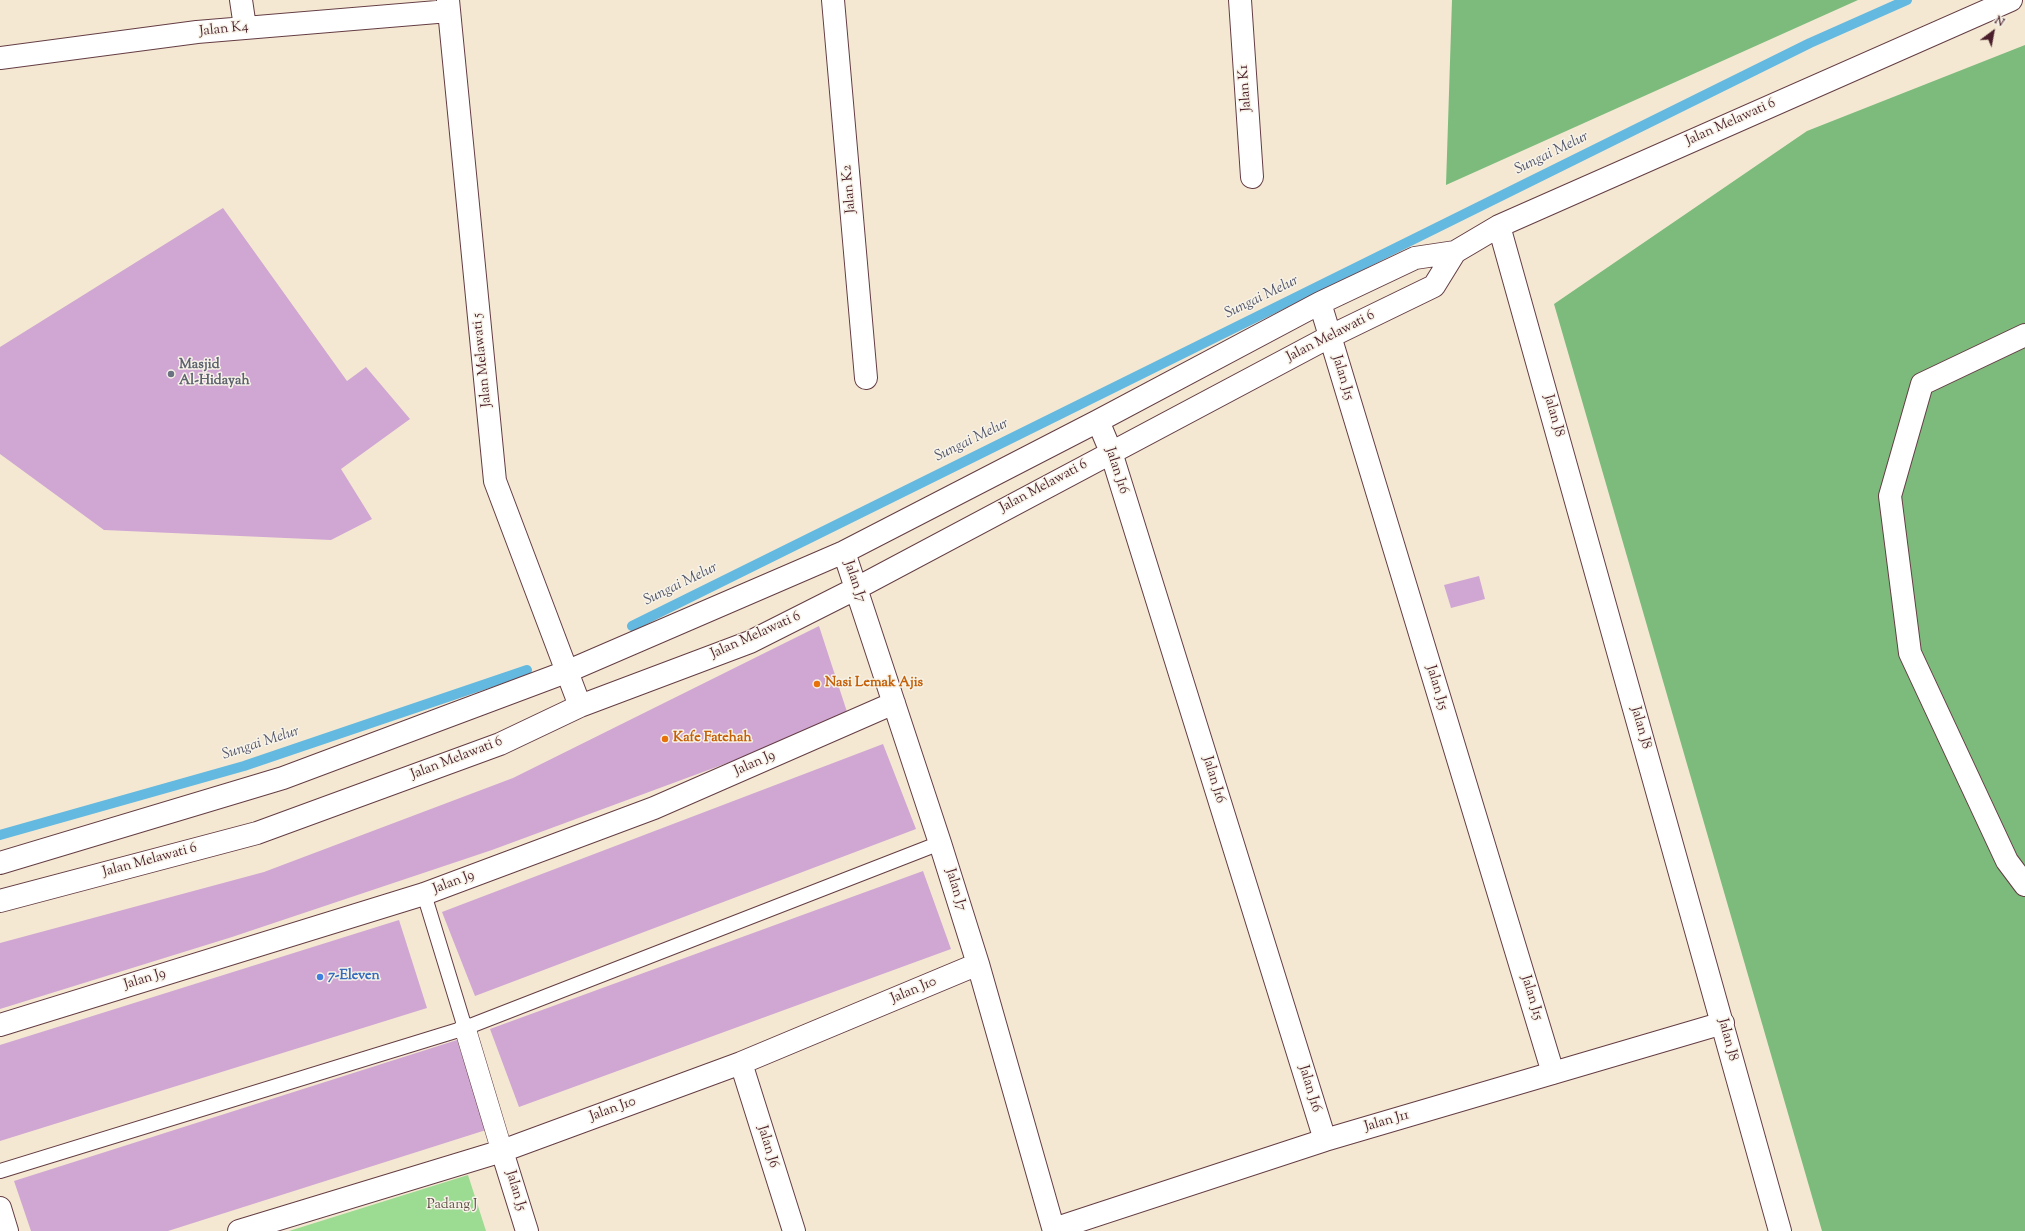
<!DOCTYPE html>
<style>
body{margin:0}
#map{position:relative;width:2025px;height:1231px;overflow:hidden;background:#f4e8d2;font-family:"Sorts Mill Goudy",serif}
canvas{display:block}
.north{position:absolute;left:1973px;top:12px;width:40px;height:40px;-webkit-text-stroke:3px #f7f3e8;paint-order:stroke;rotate:32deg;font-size:11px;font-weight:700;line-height:16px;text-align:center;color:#4a1f2b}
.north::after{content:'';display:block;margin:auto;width:14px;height:18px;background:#4a1f2b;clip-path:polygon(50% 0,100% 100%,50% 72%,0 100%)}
</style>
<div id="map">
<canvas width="2025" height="1231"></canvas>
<div class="north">N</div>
</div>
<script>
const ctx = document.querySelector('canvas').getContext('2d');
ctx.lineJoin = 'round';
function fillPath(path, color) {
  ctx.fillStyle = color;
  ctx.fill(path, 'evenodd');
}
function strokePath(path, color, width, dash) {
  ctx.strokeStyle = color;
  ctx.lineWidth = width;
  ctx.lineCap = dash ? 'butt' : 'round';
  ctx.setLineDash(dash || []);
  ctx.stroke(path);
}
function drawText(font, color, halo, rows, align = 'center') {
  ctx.font = font + ' "Sorts Mill Goudy",serif';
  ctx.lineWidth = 3;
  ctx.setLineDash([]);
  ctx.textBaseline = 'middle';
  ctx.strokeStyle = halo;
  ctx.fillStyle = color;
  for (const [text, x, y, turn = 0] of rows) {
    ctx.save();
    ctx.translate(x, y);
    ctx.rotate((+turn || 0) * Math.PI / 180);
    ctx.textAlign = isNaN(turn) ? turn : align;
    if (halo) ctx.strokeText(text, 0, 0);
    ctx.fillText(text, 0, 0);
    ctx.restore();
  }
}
fillPath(new Path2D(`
 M468,1175L486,1231H289Z`), '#9bdb92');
fillPath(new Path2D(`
 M1452,0H1858L1446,185Z
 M2025,45V1231H1822L1554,304L1807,131Z`), '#7cbb7c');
strokePath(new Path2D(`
 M632,626L1810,43L1907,0
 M0,835L244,766L527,670`), '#63b9e0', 10);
fillPath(new Path2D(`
 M223,208L347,381L366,367L410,419L341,469L372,519L331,540L104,530L0,454V347Z
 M1479,576L1485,599L1451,608L1444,585Z
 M819,626L849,718L492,850L232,937L0,1009V943L264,872L513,778Z
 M883,744L916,829L475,996L442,912Z
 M923,871L951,949L519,1107L490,1029Z
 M399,920L427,1008L0,1141V1045Z
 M457,1040L486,1130L168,1231H31L14,1181Z`), '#d0a6d3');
const service = new Path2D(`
 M424,894L465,1028
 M0,1171L465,1028L940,843`);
const pedestrian = new Path2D(`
 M465,1028L502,1151`);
const minor = new Path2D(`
 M241,0L245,27
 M448,0L495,481L580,706
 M833,0L866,378
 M1240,0L1252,177
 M0,58L197,32L449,11
 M1499,226L1780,1231
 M1320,303L1553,1073
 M2025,335L1922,384L1890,496L1910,653L2007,861L2025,885
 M1098,421L1111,452L1325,1140
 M844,552L940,843L978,964L1054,1231
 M0,863L283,778L566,672L844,552L1098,421L1320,303L1415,258L1455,252L1499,226L2011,0
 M0,901L257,833L500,744L580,706L750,642L857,588L1329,337L1434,286L1455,252
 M0,1025L424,894L654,808L894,703
 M741,1063L794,1231
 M502,1151L527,1231
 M0,1208L7,1231
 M1054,1229L1325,1140L1723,1023
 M239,1231L502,1151L741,1063L978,964`);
strokePath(service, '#643d44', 16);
strokePath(pedestrian, '#643d44', 22);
strokePath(minor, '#643d44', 24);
strokePath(service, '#fff', 14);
strokePath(pedestrian, '#fff', 21);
strokePath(minor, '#fff', 22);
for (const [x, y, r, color] of [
 [171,374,4,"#6b7280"],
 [817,684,4,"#e8710a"],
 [665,739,4,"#e8710a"],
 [320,977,4,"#3f7fe0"]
]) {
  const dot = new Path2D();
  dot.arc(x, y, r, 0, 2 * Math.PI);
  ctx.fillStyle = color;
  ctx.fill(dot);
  strokePath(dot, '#f7f3e8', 1.5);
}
drawText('14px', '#4a1f2b', '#f7f3e8', [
 ["Jalan K4",224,30,-6],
 ["Jalan K1",1246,88,-94],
 ["Jalan Melawati 6",1731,123,-24],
 ["Jalan K2",850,189,-95],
 ["Jalan Melawati 6",1331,337,-27],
 ["Jalan Melawati 5",483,360,-96],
 ["Jalan J15",1342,378,73],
 ["Jalan J8",1553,416,74],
 ["Jalan J16",1116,471,72],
 ["Jalan Melawati 6",1044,487,-28],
 ["Jalan J7",854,582,71],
 ["Jalan Melawati 6",756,636,-24],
 ["Jalan J15",1436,688,73],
 ["Jalan J8",1640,728,74],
 ["Jalan Melawati 6",457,759,-21],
 ["Jalan J9",755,764,-24],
 ["Jalan J16",1213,780,73],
 ["Jalan Melawati 6",150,861,-15],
 ["Jalan J9",454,883,-21],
 ["Jalan J7",955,890,73],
 ["Jalan J9",145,980,-17],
 ["Jalan J10",914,991,-23],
 ["Jalan J15",1531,998,73],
 ["Jalan J8",1727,1040,75],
 ["Jalan J16",1309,1089,73],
 ["Jalan J10",613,1110,-20],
 ["Jalan J11",1387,1122,-16],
 ["Jalan J6",767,1147,73],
 ["Jalan J5",515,1191,73]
]);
drawText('bold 14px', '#5b616d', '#f7f3e8', [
 ["Masjid",179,366],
 ["Al-Hidayah",179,382]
], 'left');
drawText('bold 14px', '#c56008', '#f7f3e8', [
 ["Nasi Lemak Ajis",825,684],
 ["Kafe Fatehah",673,739]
], 'left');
drawText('bold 14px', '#366cbe', '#f7f3e8', [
 ["7-Eleven",328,977]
], 'left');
drawText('14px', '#5e4e45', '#f7f3e8', [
 ["Padang J",452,1206]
]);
drawText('italic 15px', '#53556a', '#f7f3e8', [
 ["Sungai Melur",1552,154,-26],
 ["Sungai Melur",1262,298,-26],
 ["Sungai Melur",972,441,-26],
 ["Sungai Melur",681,585,-26],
 ["Sungai Melur",261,744,-18]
]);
</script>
